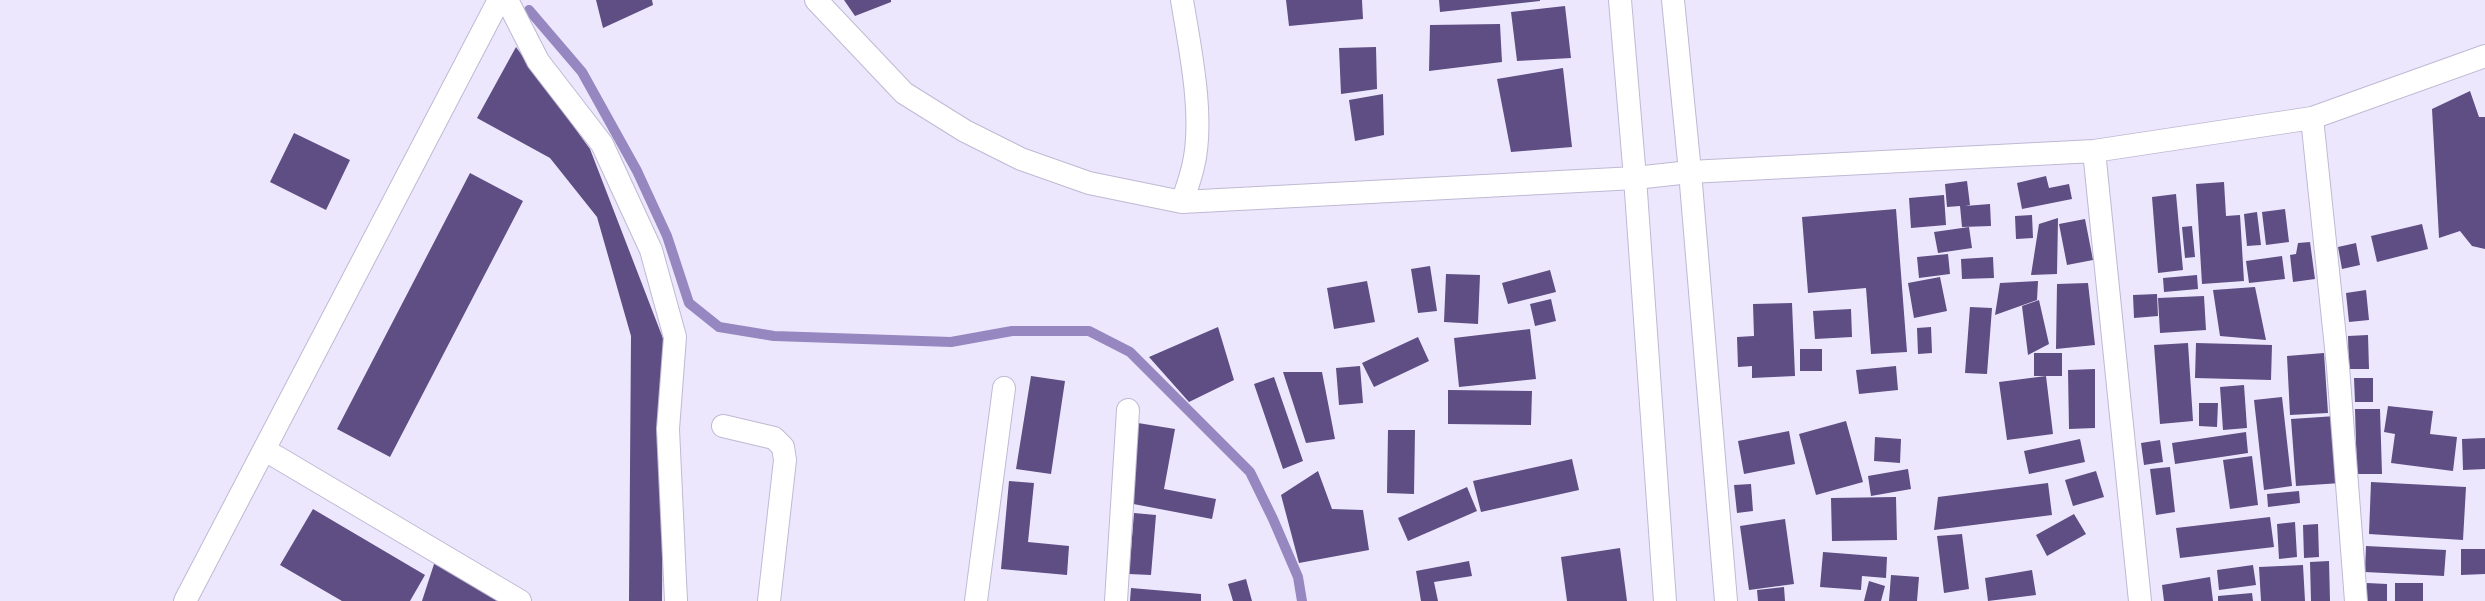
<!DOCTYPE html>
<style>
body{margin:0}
canvas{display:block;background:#ece7fd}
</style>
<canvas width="2485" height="601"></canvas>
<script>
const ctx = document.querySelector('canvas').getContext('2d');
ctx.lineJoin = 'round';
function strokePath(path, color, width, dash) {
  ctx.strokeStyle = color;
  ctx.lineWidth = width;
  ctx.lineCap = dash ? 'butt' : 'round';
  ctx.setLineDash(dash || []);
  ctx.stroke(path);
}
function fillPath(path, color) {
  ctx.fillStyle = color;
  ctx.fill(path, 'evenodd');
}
strokePath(new Path2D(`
 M529,10L582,72L637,171L667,236L689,303L719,327L774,336L951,342L1012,331H1089L1130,352L1250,472L1273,519L1298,577L1302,601`), '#9787c0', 10);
fillPath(new Path2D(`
 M596,0H652L653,5L603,28Z
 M844,0H891V2L855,16Z
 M1286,0H1362L1363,19L1289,26Z
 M1439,0H1540V1L1440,12Z
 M1565,6L1571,58L1517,61L1511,12Z
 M1500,24L1502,62L1429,71L1430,25Z
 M516,47L590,149L664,341L662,601H629L631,336L597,217L550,158L477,118Z
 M1376,47L1377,89L1341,94L1339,48Z
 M1563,68L1572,147L1511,152L1497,79Z
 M2470,91L2479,117H2485V249L2472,246L2460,231L2439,238L2432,109Z
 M1383,94L1384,135L1355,141L1349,100Z
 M294,133L350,160L326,210L270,182Z
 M470,173L523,201L390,457L337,429Z
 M2046,176L2049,188L2069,184L2072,199L2022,209L2017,183Z
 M1967,181L1970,205L1965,206L1990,204L1991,226L1962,227L1960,206L1947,207L1945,184Z
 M2224,182L2226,216L2240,215L2244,281L2202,284L2196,184Z
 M2176,194L2183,270L2158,273L2152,197Z
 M1944,195L1946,225L1911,228L1909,198Z
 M1896,209L1907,352L1871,354L1866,288L1808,293L1802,217Z
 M2285,209L2289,242L2266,245L2262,212Z
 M2257,212L2261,245L2247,246L2244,214Z
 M2032,215L2033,238L2016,239L2015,216Z
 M2058,218L2057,274L2031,275L2039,224Z
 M2085,219L2093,260L2067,265L2059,224Z
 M2422,224L2428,249L2377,262L2371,236Z
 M2192,226L2195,257L2185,258L2182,227Z
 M1969,227L1972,248L1938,253L1934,232Z
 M2310,242L2315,279L2293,282L2290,255L2296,254L2298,243Z
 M2356,243L2360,265L2342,269L2338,247Z
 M1948,254L1950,274L1919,278L1917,257Z
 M2282,256L2285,279L2249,283L2246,261Z
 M1993,257L1994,278L1962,279L1961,259Z
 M1430,266L1437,311L1418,313L1411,269Z
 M1550,270L1556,292L1508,304L1502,283Z
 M1446,274L1480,275L1478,324L1444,322Z
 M2197,275L2198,289L2164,292L2163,278Z
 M1940,277L1947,311L1914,318L1908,283Z
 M1367,281L1375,322L1334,329L1327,288Z
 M2038,281L2037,300L1995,315L2000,283Z
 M2088,283L2095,345L2056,349L2057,284Z
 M2255,287L2266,340L2220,336L2213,290Z
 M2366,290L2369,320L2349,322L2346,293Z
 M2157,294L2158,316L2134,318L2133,295Z
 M2204,296L2206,330L2160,333L2158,298Z
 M1551,299L1556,321L1535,326L1530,304Z
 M2039,300L2049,344L2028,355L2022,306Z
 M1792,303L1795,376L1752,378V366L1738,367L1737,337L1754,336L1753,304Z
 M1970,307L1992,308L1987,374L1965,373Z
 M1851,309L1852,337L1815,339L1813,311Z
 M1218,327L1234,380L1189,402L1149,357Z
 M1931,327L1932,353L1918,354L1917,328Z
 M1530,329L1536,379L1459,387L1454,338Z
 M2368,335L2369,369H2349L2348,336Z
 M1418,337L1429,361L1374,387L1362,363Z
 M2188,343L2193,421L2160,424L2154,345Z
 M2196,343L2272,345L2271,380L2195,378Z
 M1800,349H1822V371H1800Z
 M2034,353H2062V376H2034Z
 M2324,353L2328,413L2290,415L2287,356Z
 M1360,366L1363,403L1339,405L1336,368Z
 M1896,366L1898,390L1859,394L1856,370Z
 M2095,369V428L2069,429L2068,370Z
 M1283,372H1322L1335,439L1306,443Z
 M1031,376L1065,381L1051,474L1016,469Z
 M2046,376L2053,434L2007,440L1999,382Z
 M1274,377L1303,461L1283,469L1254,384Z
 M2354,378H2373V402H2355Z
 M2244,385L2247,428L2223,430L2220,387Z
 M1448,390L1532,391L1531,425L1448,424Z
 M2282,397L2292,486L2264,490L2254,400Z
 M2199,403H2218L2217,427L2199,426Z
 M2388,406L2433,411L2430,434L2457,437L2453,471L2391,463L2395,434L2384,432Z
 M2355,409H2380L2382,474H2357Z
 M2336,416L2341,483L2296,486L2291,419Z
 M1846,421L1863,482L1816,495L1799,434Z
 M1138,423L1175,429L1164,489L1216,499L1212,519L1123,502Z
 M1388,430H1415L1414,494L1387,493Z
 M1789,431L1795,464L1744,474L1738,441Z
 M2246,432L2248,453L2175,464L2172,443Z
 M1875,437L1901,439L1900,463L1874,461Z
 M2485,438V469L2463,470L2462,439Z
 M2080,439L2085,462L2029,474L2024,451Z
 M2160,440L2163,462L2144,465L2141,443Z
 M2252,456L2258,505L2230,509L2223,460Z
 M1572,459L1579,490L1481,512L1473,481Z
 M2170,467L2175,512L2156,515L2150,469Z
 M1908,469L1911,489L1871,496L1868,476Z
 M1318,471L1332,509L1363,510L1369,550L1299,563L1281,495Z
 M2096,471L2104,497L2073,506L2065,480Z
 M1009,481L1034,483L1028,542L1069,546L1067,575L1001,569Z
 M2371,482L2466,487L2463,540L2369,534Z
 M2048,483L2052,515L1934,530L1938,497Z
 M1751,484L1753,511L1737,513L1734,485Z
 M1467,487L1477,511L1408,541L1398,518Z
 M2299,491L2300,503L2268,507L2267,494Z
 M1896,497L1897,540L1832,541L1831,498Z
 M313,509L425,575L410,601H342L280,565Z
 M1134,513L1156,515L1151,575L1129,574Z
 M2074,514L2086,534L2047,556L2036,535Z
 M2270,517L2274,547L2180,558L2176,528Z
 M1785,519L1794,584L1749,590L1740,526Z
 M2295,522L2297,557L2279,559L2277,524Z
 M2318,524L2319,557L2304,558L2303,525Z
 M1962,534L1969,589L1944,593L1937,536Z
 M2366,546L2446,550L2444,576L2365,572Z
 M1620,548L1627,601H1567L1561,557Z
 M2461,549H2485V574L2461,575Z
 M1823,552L1887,557L1886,578L1862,576L1861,590L1820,587Z
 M435,561L497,601H422Z
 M1469,561L1472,576L1434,582L1438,601H1421L1416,571Z
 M2329,561L2330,601H2311L2310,562Z
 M2253,565L2256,585L2219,590L2217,570Z
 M2303,565L2305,601H2261L2259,567Z
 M2032,570L2036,595L1988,601L1985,578Z
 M1891,575L1919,577L1917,601H1889Z
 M2210,577L2213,601H2164L2162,585Z
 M1246,579L1252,601H1233L1228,584Z
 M1869,581L1885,586L1881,601H1864Z
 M2367,583L2387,584V601H2366Z
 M2395,583H2423V601H2395Z
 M1784,587L1785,601H1758L1757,590Z
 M1131,588L1201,594V601H1130Z
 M2252,593L2253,601H2218V596Z`), '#5e4e83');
const minor = new Path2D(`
 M507,0L538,61L602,144L651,250L675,337L668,429L676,601
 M816,0L904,93L965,131L1021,159L1089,183L1182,202L1635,178L1690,172L2094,151L2312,118L2485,56
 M1182,0C1190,49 1205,118 1193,167C1190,179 1186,191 1182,202
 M2312,118L2338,367L2356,601
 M2094,151L2140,601
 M723,426L774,438L783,447L785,460L769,601
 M265,450L520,601
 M185,601L499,0
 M976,601L1004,388
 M1116,601L1128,410`);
const tertiary = new Path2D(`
 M1620,0L1635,178L1665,601
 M1673,0L1690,172L1726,601`);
strokePath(minor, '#bfb9d3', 24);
strokePath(tertiary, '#bfb9d3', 24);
strokePath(minor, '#fff', 22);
strokePath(tertiary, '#fff', 22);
</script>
